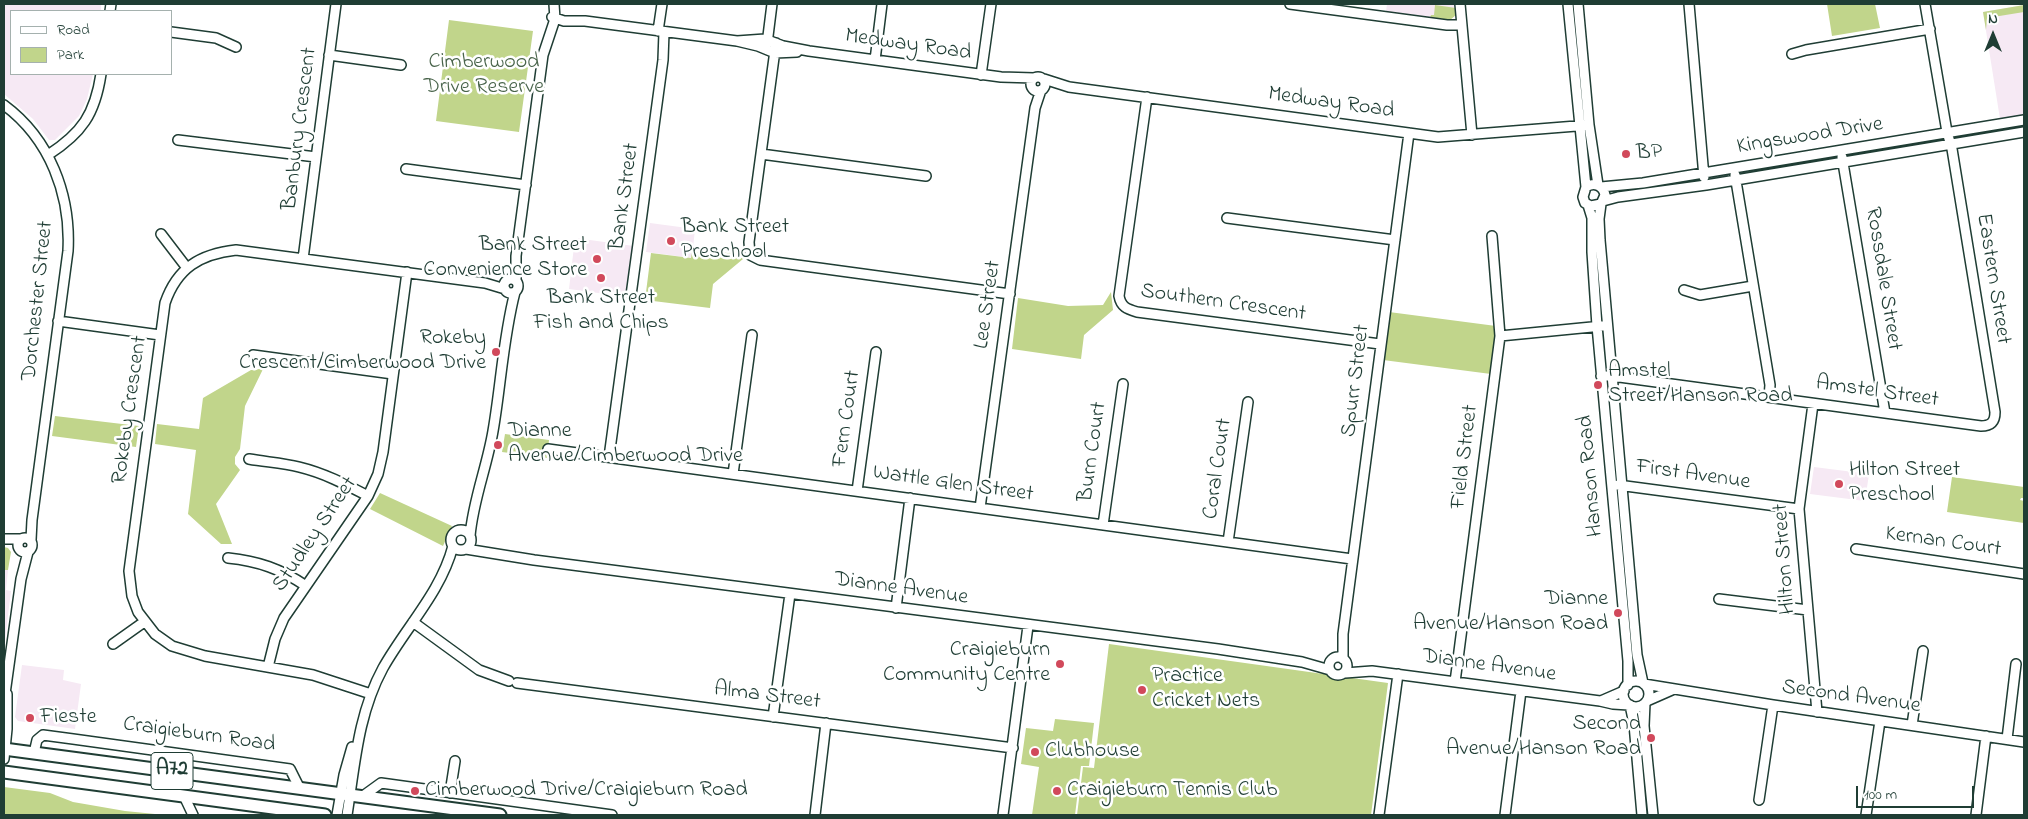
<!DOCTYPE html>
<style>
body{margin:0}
#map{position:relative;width:2028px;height:819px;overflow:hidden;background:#fff;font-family:"Indie Flower",sans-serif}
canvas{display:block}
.frame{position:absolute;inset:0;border:5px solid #1f3d34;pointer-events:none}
.legend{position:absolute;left:10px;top:10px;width:162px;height:65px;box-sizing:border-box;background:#fff;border:1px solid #a5b1ae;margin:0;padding:6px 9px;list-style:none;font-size:15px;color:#1f3d34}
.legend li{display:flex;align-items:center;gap:10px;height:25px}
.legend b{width:25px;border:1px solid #a5b1ae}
.north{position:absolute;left:1968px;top:10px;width:50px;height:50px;-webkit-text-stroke:4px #fff;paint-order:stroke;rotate:0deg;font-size:14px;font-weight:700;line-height:20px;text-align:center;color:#1f3d34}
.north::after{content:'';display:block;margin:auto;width:18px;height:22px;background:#1f3d34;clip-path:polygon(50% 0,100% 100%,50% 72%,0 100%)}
.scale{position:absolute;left:1856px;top:786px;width:118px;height:22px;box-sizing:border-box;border:2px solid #1f3d34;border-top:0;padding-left:6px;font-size:15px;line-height:18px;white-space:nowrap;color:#1f3d34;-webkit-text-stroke:4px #fff;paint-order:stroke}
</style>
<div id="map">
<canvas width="2028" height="819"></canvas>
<div class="frame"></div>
<ul class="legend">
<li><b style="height:6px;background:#fff"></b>Road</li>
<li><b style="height:14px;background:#c1d58b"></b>Park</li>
</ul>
<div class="north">N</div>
<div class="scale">100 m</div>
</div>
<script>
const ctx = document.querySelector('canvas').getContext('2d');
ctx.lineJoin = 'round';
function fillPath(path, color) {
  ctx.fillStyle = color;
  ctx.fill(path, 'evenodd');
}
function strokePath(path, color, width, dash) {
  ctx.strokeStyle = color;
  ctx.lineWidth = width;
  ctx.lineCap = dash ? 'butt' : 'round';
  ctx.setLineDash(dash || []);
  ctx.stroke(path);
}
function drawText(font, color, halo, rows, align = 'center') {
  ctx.font = font + ' "Indie Flower",sans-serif';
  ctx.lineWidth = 5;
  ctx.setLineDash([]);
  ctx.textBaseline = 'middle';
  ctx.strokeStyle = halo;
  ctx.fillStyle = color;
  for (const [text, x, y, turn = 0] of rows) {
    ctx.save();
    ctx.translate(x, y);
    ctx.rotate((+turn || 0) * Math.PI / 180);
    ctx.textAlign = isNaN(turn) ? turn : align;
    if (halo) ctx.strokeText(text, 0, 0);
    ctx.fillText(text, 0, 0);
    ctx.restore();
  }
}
fillPath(new Path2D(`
 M4,4H101V11H11V74H93L87,99L79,116L55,140H49L33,119L4,94Z
 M1387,4H1456L1457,9L1454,17L1445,20L1386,12Z
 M2024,5V115L2000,119L1983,12Z
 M650,223L695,229L692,258L646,252Z
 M575,238L634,246L627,297L569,289Z
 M1814,467L1869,474L1865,501L1810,494Z
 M4,570H8L6,590L11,591L4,648Z
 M22,665L64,670L63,680L81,684L75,729L18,721L15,717Z`), '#f6e9f4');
fillPath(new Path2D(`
 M1827,4H1875L1880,28L1832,36Z
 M1435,5L1456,8V15L1450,20L1430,18L1431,15H1434Z
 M2024,5V12L1987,18L1986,30L1983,12Z
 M449,20L533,31L519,132L436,121Z
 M692,252L740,253L743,259L713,284L710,308L645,300L651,253L691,258Z
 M1111,292L1113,310L1084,335L1081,359L1012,349L1018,298L1068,306L1103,305Z
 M1389,312L1496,326L1491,374L1383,360Z
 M264,367L245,406L240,449L235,457V464L240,470L216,504L232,544H221L188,514L196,450L155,444L157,424L199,429L203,398L251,370H256Z
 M55,416L139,426L136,447L52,436Z
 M505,434L549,440L547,458L502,452Z
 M1952,477L2024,487V498H2021L2020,500L2024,501V523L1947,512Z
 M380,493L452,526L443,546L370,509Z
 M4,547L8,548L11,552L8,570H4Z
 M1109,644L1388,683L1371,815H1077L1083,767L1094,768Z
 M1055,719L1094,723L1089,766H1081L1075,815H1032L1039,767L1021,764L1026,728L1053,731Z
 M4,787L50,793L73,802L125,811L165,815H4Z`), '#c1d58b');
const minor = new Path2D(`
 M1290,4L1447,25H1462
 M1460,4L1472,135
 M1568,4L1586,187
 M1578,4L1589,125L1598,185
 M1689,4L1704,177
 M110,11L111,4
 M552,17L564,21H585L737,41L758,46L775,53L797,52
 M658,31L662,4
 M171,32L216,38L236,47
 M737,41L765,39L783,46L809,51L1001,77L1034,78
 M776,43L749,242L750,255L760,260L1010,294
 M767,44L772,4
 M1792,54L1806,50L1930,29
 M329,55L401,65
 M875,60L882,4
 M981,75L991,4
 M1031 84a7 7 0 1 1 14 0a7 7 0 1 1-14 0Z
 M1044,79L1069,87L1438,137L1589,125
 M1147,97L1119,296C1121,307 1127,309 1137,312L1380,344
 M4,105C50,139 71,195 68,251L32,520L31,540
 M178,140L316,157
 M761,154L926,176
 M48,155C82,133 95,114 101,74
 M1842,157L1885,413
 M406,169L526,185
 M1735,175L1770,385L1769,397
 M1601,187L1643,183L2024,120
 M1603,201L1618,197L1706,185L2024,132
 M1601,204L1591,206L1585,203L1583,197L1586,187C1594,182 1603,185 1605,195L1601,204L1599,219L1600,240L1637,655L1643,683
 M1588,205L1592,218V252L1597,326L1628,661V685
 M1227,218L1395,240
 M161,234L187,268
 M303,259L336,4
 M504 286a7 7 0 1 1 14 0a7 7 0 1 1-14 0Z
 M516,281V256L543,55L555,19L554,4
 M1684,290L1700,295L1753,286
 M58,321L160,335
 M1500,336L1602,326
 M253,355L393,374
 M1601,376H1612L1981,426C1991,426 1995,422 1995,412L1952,149L1947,132L1925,4
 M1813,404L1799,509L1817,712
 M548,449L1352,559
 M609,457L663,60L664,32
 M249,459C266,462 283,463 299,467C324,473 345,484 368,496
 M733,474L752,335
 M1618,485L1799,509
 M857,491L876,352
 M980,508L1035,108L1041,90
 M1103,525L1123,384
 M451 540a10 10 0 1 1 20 0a10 10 0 1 1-20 0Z
 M470,536C473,500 487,467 493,431C501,385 503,338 515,292
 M18 545a7 7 0 1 1 14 0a7 7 0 1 1-14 0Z
 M4,539H21
 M1228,542L1248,402
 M466,549L534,560L1218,649L1302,662L1330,670
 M1856,549L2024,574
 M228,558C258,561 281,569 306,586
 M1719,599L1808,610
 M896,608L910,498
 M413,622L479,670L509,681
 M113,644L144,622
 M1329 666a9 9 0 1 1 18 0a9 9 0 1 1-18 0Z
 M1343,659V634L1409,133
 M268,667L275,639L284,618L368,496L378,474L383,452L407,272
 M1345,673L1372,671L1600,701L1613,704L1629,705
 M1623 694a13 13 0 1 1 26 0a13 13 0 1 1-26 0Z
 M1455,682L1500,336L1492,236
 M517,683L1013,748
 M1644,684L1773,705L2024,742
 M371,694L313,675L205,656L172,646L155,634L138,612L132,596L129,571L165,303C177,268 200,254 236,250L485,283L505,289
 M4,701L21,579L28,552
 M1601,701L1624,691
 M1647,701L1672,690
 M1645,703L1644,726L1653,815
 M1630,705L1634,724L1642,815
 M773,717L790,594
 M1912,725L1923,651
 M2007,739L2016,664
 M34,753L37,740L43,735L73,739L290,769L299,787
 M4,759L7,729V694
 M450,793L455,761
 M184,796L193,815
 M363,796L381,783L612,815
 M1759,800L1773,705
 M337,815L344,775L352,747
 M347,815C355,764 358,714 383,668C406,627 441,592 453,546
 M815,815L826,723
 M1003,815L1028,626
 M1379,815L1398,674
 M1505,815L1521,691
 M1866,815L1880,721
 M1976,815L1986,736`);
const major = new Path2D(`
 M4,749L500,815
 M4,772L325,815`);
strokePath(minor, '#1f3d34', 12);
strokePath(major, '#1f3d34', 15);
strokePath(minor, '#fff', 9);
strokePath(major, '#fff', 11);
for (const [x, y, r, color] of [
 [1626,154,5,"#d1495b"],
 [671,241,5,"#d1495b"],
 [597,259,5,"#d1495b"],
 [601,278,5,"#d1495b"],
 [496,352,5,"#d1495b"],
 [1598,385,5,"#d1495b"],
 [498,445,5,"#d1495b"],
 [1839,484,5,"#d1495b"],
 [1618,613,5,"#d1495b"],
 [1060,664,5,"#d1495b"],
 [1142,690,5,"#d1495b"],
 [30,718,5,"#d1495b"],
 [1651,738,5,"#d1495b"],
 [1035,752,5,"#d1495b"],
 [415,791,5,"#d1495b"],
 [1057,791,5,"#d1495b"]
]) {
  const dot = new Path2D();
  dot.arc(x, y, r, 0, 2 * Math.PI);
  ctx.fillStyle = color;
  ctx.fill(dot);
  strokePath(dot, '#fff', 2);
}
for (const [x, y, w] of [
 [172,771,42]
]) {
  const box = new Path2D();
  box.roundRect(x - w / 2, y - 18.5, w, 37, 4);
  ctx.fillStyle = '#fff';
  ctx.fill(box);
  strokePath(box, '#1f3d34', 1);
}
drawText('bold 21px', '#1f3d34', null, [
 ["A72",172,771]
]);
drawText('22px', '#1f3d34', '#fff', [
 ["Medway Road",908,46,8],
 ["Medway Road",1331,104,8],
 ["Banbury Crescent",301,129,-83],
 ["Kingswood Drive",1810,137,-9],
 ["Bank Street",626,197,-82],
 ["Rossdale Street",1882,279,81],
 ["Eastern Street",1992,279,81],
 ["Dorchester Street",39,301,-84],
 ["Southern Crescent",1223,304,8],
 ["Lee Street",989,305,-82],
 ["Spurr Street",1357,381,-83],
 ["Amstel Street",1877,393,8],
 ["Rokeby Crescent",131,410,-82],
 ["Fern Court",848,419,-82],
 ["Burn Court",1094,452,-82],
 ["Field Street",1466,457,-83],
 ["Coral Court",1219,469,-82],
 ["Hanson Road",1592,476,-95],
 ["First Avenue",1693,476,8],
 ["Wattle Glen Street",953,485,8],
 ["Studley Street",316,535,-56],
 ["Kernan Court",1943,543,8],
 ["Hilton Street",1786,559,-94],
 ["Dianne Avenue",901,590,8],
 ["Dianne Avenue",1489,667,8],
 ["Alma Street",767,697,7],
 ["Second Avenue",1851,698,8],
 ["Craigieburn Road",199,736,8]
]);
drawText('22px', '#48634a', '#fff', [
 ["Cimberwood",484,63],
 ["Drive Reserve",484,88]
]);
drawText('22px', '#1f3d34', '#fff', [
 ["BP",1636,154],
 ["Bank Street",681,228],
 ["Preschool",681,253],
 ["Bank Street",587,246,"right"],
 ["Convenience Store",587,271,"right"],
 ["Bank Street",601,299,"center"],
 ["Fish and Chips",601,324,"center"],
 ["Rokeby",486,339,"right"],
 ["Crescent/Cimberwood Drive",486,364,"right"],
 ["Amstel",1608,372],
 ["Street/Hanson Road",1608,397],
 ["Dianne",508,432],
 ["Avenue/Cimberwood Drive",508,457],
 ["Hilton Street",1849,471],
 ["Preschool",1849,496],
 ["Dianne",1608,600,"right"],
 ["Avenue/Hanson Road",1608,625,"right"],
 ["Craigieburn",1050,651,"right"],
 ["Community Centre",1050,676,"right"],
 ["Practice",1152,677],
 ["Cricket Nets",1152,702],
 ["Fieste",40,718],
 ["Second",1641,725,"right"],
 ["Avenue/Hanson Road",1641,750,"right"],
 ["Clubhouse",1045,752],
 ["Cimberwood Drive/Craigieburn Road",425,791],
 ["Craigieburn Tennis Club",1067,791]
], 'left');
</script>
